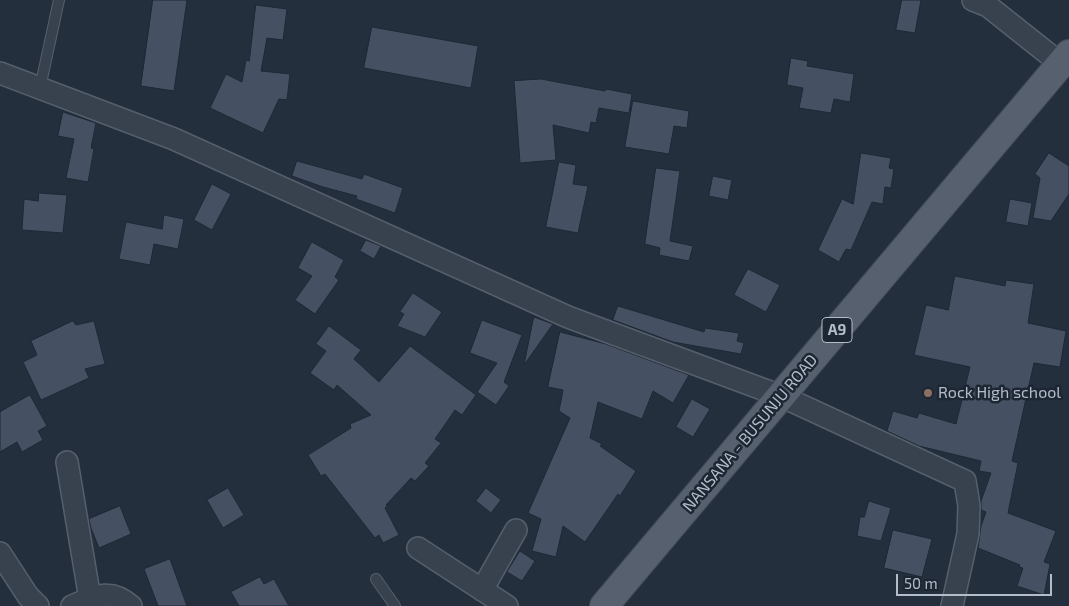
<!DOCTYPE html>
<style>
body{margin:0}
#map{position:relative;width:1069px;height:606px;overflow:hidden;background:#242f3e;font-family:"Exo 2",sans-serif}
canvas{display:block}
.scale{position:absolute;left:896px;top:574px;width:156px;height:22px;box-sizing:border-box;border:2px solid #b4bcc9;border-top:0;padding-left:6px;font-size:15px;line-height:18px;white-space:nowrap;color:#b4bcc9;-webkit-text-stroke:4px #1d2633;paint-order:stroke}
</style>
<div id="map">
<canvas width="1069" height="606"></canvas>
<div class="scale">50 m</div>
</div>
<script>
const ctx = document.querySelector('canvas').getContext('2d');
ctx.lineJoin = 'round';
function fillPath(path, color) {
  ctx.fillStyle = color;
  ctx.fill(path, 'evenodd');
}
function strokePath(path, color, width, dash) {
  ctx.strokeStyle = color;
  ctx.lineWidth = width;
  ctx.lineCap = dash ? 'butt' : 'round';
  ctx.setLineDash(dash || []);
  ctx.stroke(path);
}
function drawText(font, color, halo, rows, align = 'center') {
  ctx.font = font + ' "Exo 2",sans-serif';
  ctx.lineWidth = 5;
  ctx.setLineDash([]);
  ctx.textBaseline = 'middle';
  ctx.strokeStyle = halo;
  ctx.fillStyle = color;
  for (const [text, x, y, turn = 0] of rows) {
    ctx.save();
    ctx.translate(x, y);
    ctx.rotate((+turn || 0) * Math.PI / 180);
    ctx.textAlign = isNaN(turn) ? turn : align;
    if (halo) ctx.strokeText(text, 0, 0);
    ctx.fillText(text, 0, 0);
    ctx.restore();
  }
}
const building = new Path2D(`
 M153,0H187L174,91L141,86Z
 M902,0H921L915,33L896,30Z
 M256,5L287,9L283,40L267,38L261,71L290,74L287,100L279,99L263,133L210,108L226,74L242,82L246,60L249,61Z
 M372,27L478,46L471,88L364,68Z
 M791,58L808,61L807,66L854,74L850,102L834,99L831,113L799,108L803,88L787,85Z
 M541,79L605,91L606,89L632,94L629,113L599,108L596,123L591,122L589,133L553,125L556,160L520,163L514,81Z
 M633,101L689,111L687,128L674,126L669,154L625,147Z
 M63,112L96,123L91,148L94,149L88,182L66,178L74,139L58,136Z
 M861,153L891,158L889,168L894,169L891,188L885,187L883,204L872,202L851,250L846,249L839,262L818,250L842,199L853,204Z
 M1049,153L1069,166V194L1051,221L1033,218L1040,178L1035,174Z
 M297,161L362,179L364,174L403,188L395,213L356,199L357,196L323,187L292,176Z
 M559,162L576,165L573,184L588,186L578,233L546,227Z
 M656,168L680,171L670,241L693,246L689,261L659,255L660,248L645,244Z
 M713,176L732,180L728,200L709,196Z
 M212,184L231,194L212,230L194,220Z
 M39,193L67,195L63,233L22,230L24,199L38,201Z
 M1010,199L1032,203L1028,226L1006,222Z
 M164,215L184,219L178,249L154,244L150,265L119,259L126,222L162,229Z
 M366,240L381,246L374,259L360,251Z
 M312,242L344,260L335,277L339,280L315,314L295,300L312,276L298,268Z
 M748,269L780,285L766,312L734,295Z
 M955,276L1005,286L1006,280L1034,284L1028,323L1066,331L1060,367L1034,363L1012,461L1018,463L1008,513L1056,531L1044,562L1050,564L1044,595L1017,586L1023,568L1019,567L1020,565L978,548L981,526L986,512L981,510V501L991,473L979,471L981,461L919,446L887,431L893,411L917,418L919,413L956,424L970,367L914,355L926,305L948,310Z
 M413,293L442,312L425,337L397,326L404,314L400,312Z
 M618,306L704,332L705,328L739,333L737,341L744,343L741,354L673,342L613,320Z
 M534,317L553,324L524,365Z
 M482,320L522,335L504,382L509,386L496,405L477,392L497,363L470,353Z
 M73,321L76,325L94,321L105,364L85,369L89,378L41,400L23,362L37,355L31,341Z
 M329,326L361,350L354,359L379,382L410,346L476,395L462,415L455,410L435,439L441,443L425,463L429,466L415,481L411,478L386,505L387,506L385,508L399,535L383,543L379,535L375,538L325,474L321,476L308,455L351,428L350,424L371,415L337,385L334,390L310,373L326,351L316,344Z
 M560,332L606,344L689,375L673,403L653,391L642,419L598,402L590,438L602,444L600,446L636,471L620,496L618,494L585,542L563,526L556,557L532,551L541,519L528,513L570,418L559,411L563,390L548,387Z
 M30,395L47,426L38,431L43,440L22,452L17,442L0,452V412Z
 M692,399L710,409L693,437L676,427Z
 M228,488L244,515L223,528L207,500Z
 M486,488L501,500L491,513L476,501Z
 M869,501L891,508L881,541L857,536L860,517H864Z
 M120,506L131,534L99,548L91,528L89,519Z
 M893,530L932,539L922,577L884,568Z
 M520,551L535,561L522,581L507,572Z
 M170,559L187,606H158L144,569Z
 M260,577L264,584L274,579L289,606H239L231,592Z`);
fillPath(building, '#455162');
strokePath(building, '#1f2835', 1);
const service = new Path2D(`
 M40,88L59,0
 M376,579L395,606`);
const minor = new Path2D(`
 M973,0L988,6L1061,64
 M0,73L174,139L568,317L781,396L965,481L969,506L968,534L952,606
 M67,462L90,599
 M418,548L507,606
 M0,553L28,596L38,606
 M482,590L516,530
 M72,606C94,597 110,587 131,606`);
const primary = new Path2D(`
 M604,606L1069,54`);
strokePath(service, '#565f6c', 12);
strokePath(minor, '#565f6c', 24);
strokePath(primary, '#414a57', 30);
strokePath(service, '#38414e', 10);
strokePath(minor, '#38414e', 21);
strokePath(primary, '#56606e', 28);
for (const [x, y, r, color] of [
 [928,393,5,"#8d6e63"]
]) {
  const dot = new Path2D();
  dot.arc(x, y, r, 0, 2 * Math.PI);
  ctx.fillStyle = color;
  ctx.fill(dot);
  strokePath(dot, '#1d2633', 2);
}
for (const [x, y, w] of [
 [837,330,30]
]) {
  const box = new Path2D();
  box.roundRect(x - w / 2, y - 12.5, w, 25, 4);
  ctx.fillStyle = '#1d2633';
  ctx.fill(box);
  strokePath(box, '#b4bcc9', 1);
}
drawText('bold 15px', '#b4bcc9', null, [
 ["A9",837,330]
]);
drawText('16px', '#b4bcc9', '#1d2633', [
 ["Rock High school",938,393]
], 'left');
drawText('16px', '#b4bcc9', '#1d2633', [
 ["NANSANA - BUSUNJU ROAD",750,433,-50]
]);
</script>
